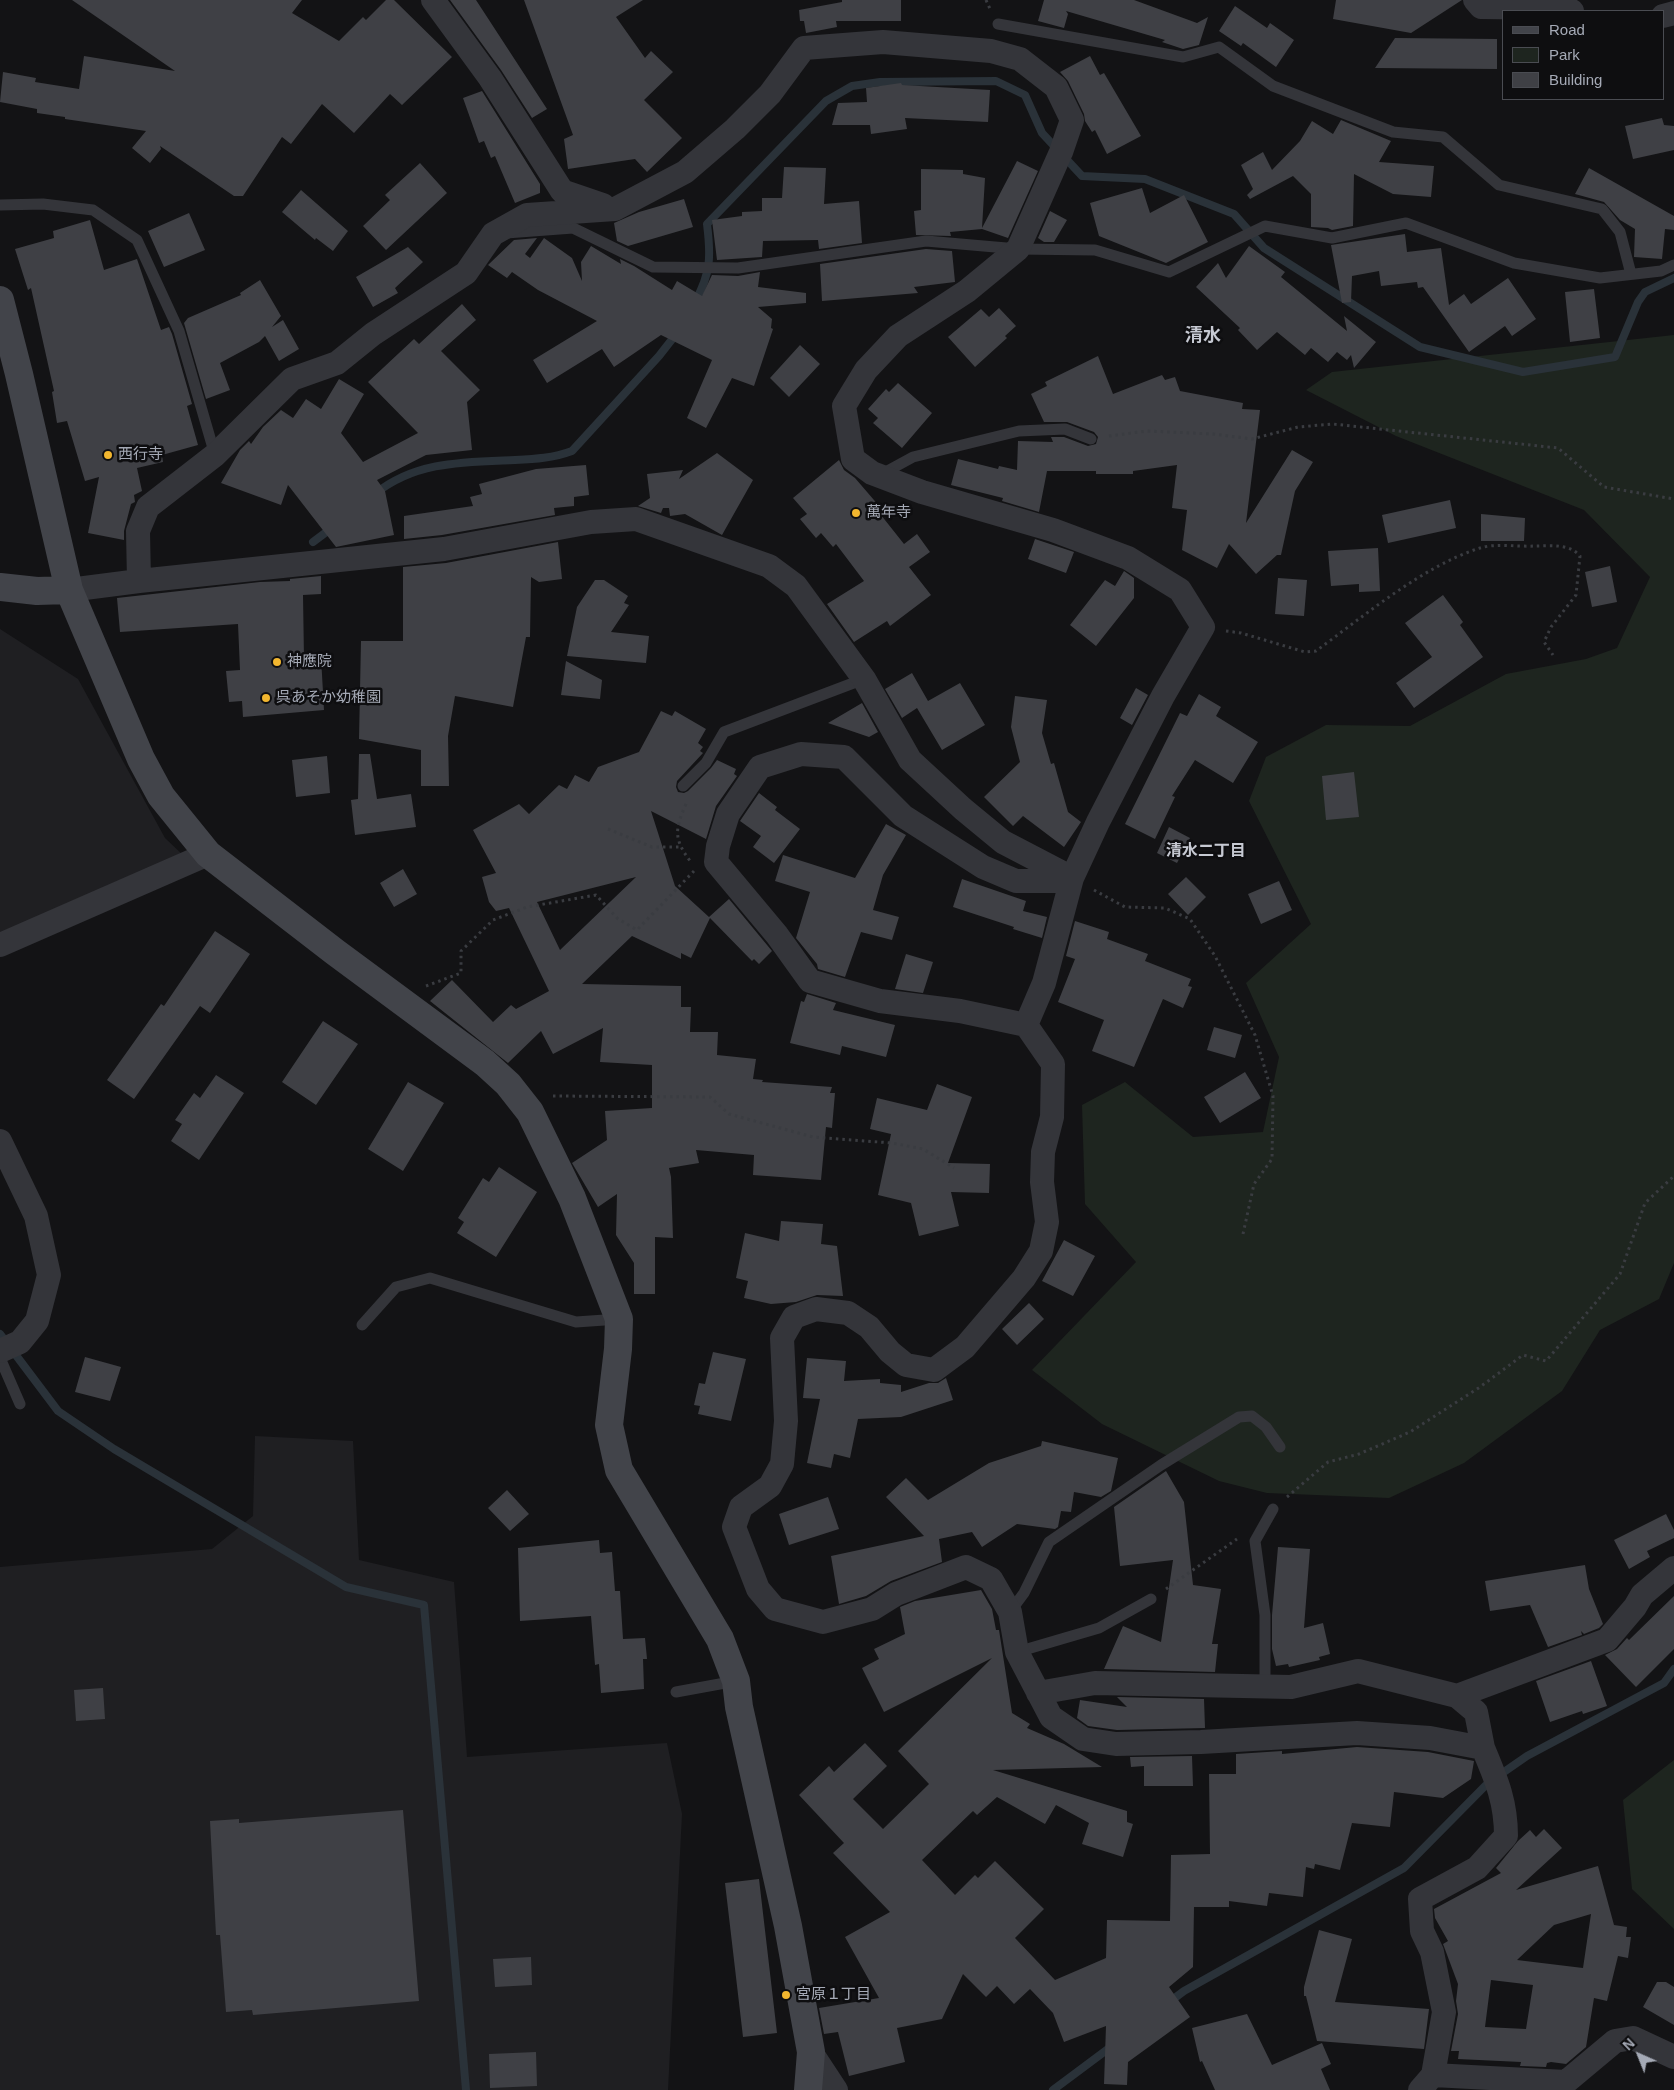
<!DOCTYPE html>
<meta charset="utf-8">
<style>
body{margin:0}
#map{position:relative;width:1674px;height:2090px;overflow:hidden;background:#131315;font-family:Helvetica,sans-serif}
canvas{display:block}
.legend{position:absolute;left:1502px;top:10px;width:162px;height:90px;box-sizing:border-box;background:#0e0e10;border:1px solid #4a4c52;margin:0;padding:6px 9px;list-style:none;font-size:15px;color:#a5aab6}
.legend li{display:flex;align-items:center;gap:10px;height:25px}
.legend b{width:25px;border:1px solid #4a4c52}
.north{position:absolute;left:1614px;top:2030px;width:50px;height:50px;-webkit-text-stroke:4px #0e0e10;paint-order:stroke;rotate:316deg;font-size:14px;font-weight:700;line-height:20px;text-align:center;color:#a5aab6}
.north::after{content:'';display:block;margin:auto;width:18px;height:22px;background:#a5aab6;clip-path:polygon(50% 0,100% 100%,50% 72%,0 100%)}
</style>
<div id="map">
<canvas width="1674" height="2090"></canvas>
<ul class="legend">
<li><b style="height:6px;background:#42444a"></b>Road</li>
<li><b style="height:14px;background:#1e251f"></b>Park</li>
<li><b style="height:14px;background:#3f4045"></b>Building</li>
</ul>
<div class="north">N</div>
</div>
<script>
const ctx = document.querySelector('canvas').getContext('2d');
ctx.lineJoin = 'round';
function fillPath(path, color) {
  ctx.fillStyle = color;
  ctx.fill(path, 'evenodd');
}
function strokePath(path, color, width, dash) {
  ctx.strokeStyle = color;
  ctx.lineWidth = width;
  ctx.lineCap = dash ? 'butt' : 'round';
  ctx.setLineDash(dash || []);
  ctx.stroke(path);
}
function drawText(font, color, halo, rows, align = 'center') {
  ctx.font = font + ' Helvetica,"Noto Sans JP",sans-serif';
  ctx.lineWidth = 5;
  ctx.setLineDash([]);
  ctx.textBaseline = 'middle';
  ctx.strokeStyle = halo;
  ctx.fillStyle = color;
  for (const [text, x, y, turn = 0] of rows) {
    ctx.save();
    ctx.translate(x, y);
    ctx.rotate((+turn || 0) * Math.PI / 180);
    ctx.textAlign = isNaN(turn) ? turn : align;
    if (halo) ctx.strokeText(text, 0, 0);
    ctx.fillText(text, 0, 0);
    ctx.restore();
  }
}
fillPath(new Path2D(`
 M0,629L78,679L165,838L185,857L0,935Z
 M255,1436L353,1441L359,1560L454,1582L467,1757L667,1743L682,1814L668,2090H0V1567L212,1549L253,1516Z`), '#1f1f22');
fillPath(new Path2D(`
 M1674,335V1263L1659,1299L1600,1330L1562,1391L1464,1463L1389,1498L1267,1493L1219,1481L1102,1424L1032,1370L1136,1262L1085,1204L1082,1105L1125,1082L1193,1137L1263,1132L1279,1057L1246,983L1311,924L1249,801L1266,757L1326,725L1410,726L1506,674L1586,659L1617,648L1650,577L1584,510L1396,436L1306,390L1332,372Z
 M1674,1760V1929L1632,1889L1623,1800Z`), '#1e251f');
strokePath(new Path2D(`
 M695,302C711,273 711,256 707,224L826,101L852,86L880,82L996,81L1025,95L1042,133L1082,176L1145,179L1234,214L1264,248L1420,347L1523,372L1615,357L1638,302L1645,292L1674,278
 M375,494C415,461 465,462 515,460C535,459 553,458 572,451L659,356L677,333
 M313,542L333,527
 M0,1334L58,1411L114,1449L346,1587L424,1605L466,2090
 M1168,2003L1184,1991L1404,1868L1488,1783L1527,1756L1664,1683L1674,1669
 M1053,2090L1112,2046`), '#2a3239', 8);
fillPath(new Path2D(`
 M72,0H302L292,13L339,41L363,17L366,20L386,0H394L452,57L402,105L390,94L354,133L322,104L291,144L282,137L243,196H234L160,146L161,149L150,163L132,148L146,131L65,119V117L37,113V109L0,102L3,72L36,78L35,82L79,89L84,56L175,71Z
 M450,0H476L547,109L532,118L501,70Z
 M524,0H643L616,17L645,58L651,51L673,72L644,100L682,138L647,172L635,159L568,169L564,139L573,135Z
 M842,0H901V21H836L837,27L806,33L804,21H800L799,10L842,2Z
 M1044,0H1134L1197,23L1208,17L1199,45L1183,49L1162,42L1165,40L1066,11L1068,14L1064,28L1038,21Z
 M1336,0H1462L1411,33L1333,19Z
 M1235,6L1267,28L1270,23L1294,40L1276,67L1243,43L1241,46L1219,31Z
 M1395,38L1497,39V69L1375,68Z
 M1090,56L1100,75L1104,73L1141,136L1107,154L1095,130L1092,132L1085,121L1084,114L1068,81L1060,72Z
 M901,83L902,85L990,90L988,122L905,118L907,129L871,134L870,125H832L838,103L867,102L866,88Z
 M482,91L540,184V193L515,203L495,156L491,158L484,141L479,143L463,98Z
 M1662,118L1664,125L1674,126V150L1633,159L1625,126Z
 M1341,120L1391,141L1379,162L1434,166L1431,197L1393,194L1354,174L1353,226L1332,230L1328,228L1311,227V194L1293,176L1250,199L1247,195L1253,189L1241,165L1263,152L1272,170L1300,141L1312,121L1333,134Z
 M1017,161L1038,171L1008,238L982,229L950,232L951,236L916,235L914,211L921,210V169L963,170V174L985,178L982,228Z
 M420,163L447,193L386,250L363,226L390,200L385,195Z
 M784,167L826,168L824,204L859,201L862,243L819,249L818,240L763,241L762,257L717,260L712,220L742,216V212L762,211V198H782Z
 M1589,168L1674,216V230L1665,229L1662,259L1634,257L1635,229L1620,220L1604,202L1575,194Z
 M1142,188L1150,213L1184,195L1208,242L1166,263L1099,236L1090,203Z
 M301,190L348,231L333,251L316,238L315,240L282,212Z
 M684,199L693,227L628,246L617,241L614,223L639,212Z
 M1050,211L1067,220L1054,242H1044L1038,238Z
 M189,213L205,250L164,267L148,231Z
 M90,220L104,270L137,259L161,330L169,327L172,334L192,404L187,406L198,445L162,455L163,462L137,468L142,491L134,495L135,502L131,504L124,531V540L88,533L99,477L85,481L67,421L57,423L52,392L54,391L31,288L28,290L15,249L54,238L53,231Z
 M1405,234L1407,252L1441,248L1449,305L1464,294L1471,304L1508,278L1536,319L1512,336L1505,326L1469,352L1423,287L1418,288L1417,282L1381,286L1379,271L1352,276L1351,302L1342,303L1331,245Z
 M537,238L525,254L530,258L544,238L572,258L582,281L581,262L591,246L621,264L620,259L634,266L672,290L677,281L702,296L712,275L738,276L760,272L758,287L806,293V303L758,307L772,319L771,328L773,329L754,386L732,378L706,428L687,418L712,360L661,335L614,367L602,349L547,383L533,360L597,321L538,290L512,272L507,278L488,265L514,240Z
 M1249,246L1285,272L1281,277L1347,331L1344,316L1376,342L1354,368L1351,355L1347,360L1337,352L1328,362L1311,348L1305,355L1277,332L1257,350L1238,330L1240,328L1196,287L1218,263L1226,278Z
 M408,247L423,262L395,288L398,293L373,307L356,277Z
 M926,249L952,251L955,282L914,287L918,293L822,301L820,264Z
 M260,280L281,316L272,327L283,320L299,349L279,361L265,336L259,342L220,363L230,390L206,399L184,323L188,318L241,295L240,293Z
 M1594,289L1600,338L1570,342L1565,292Z
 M462,304L476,320L441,351L480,390L467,402L472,450L426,455L377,480L385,491L394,535L336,547L288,485L281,505L221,483L240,450L249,441L251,444L263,427L281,410L293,418L306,399L321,409L339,379L364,394L341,433L363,462L418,433L368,382L414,339L419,344Z
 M999,308L1016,326L1005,336L1007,338L975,367L948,337L981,309L989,317Z
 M800,345L820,364L789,397L770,378Z
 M1098,356L1113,394L1162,375L1165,380L1175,377L1180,391L1243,403L1242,409L1260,410L1246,523L1292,450L1313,462L1295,491L1281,555H1277L1256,574L1229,544L1217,568L1182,550L1187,510L1172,508L1177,465L1133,471V474H1096V471H1047L1039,512L1002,501L1003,498L951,485L958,459L998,469L999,466L1017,470L1018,441L1053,442L1051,437H1064L1088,446L1096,444L1098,437L1094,432L1067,422H1044L1031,394L1047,386L1045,382Z
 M898,383L932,413L902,448L873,423L878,418L868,409L886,389L889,392Z
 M717,453L753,480L722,535L685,514L670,516L669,508H663L661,513L638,506L650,498L647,474L683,470L679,479Z
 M839,460L844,470L855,478L880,507L877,510L904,544L917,534L930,552L909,567L931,595L890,626L887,621L854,642L827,604L864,581L836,544L833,547L821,533L816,538L800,519L807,514L793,498Z
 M586,465L589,495L574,497V506L554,508L555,515L442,535L404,539V516L473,506L470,497L482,494L479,484L536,469Z
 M1450,500L1456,528L1388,543L1382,515Z
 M1481,514L1525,518L1524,541H1481Z
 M1035,539L1074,552L1066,573L1028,559Z
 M558,542L562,579L539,582L531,577L530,637H526L513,707L455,696L448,736L449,786H421V750L359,739L361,641H403V567L446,563Z
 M1378,548L1380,591L1359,592V584L1331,586L1328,551Z
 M1610,566L1617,602L1592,607L1585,572Z
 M1124,571L1134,578V598L1096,646L1070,625L1105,580L1115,586Z
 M321,576V594L303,595L304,659L321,657L324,710L243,717L242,701L229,702L226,671L240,670L238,624L120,632L117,598L260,582L290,581V579Z
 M1278,578L1307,580L1304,616L1275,614Z
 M595,580H604L628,596L624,603L629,605L611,632L649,636L646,663L567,656L577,607Z
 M1443,595L1463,622L1460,625L1483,657L1414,708L1396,683L1432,657L1405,623Z
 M566,661L602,680L600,699L561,695Z
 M912,673L928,701L960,683L985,725L942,750L917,708L902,718L885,689Z
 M1136,688L1148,695L1132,725L1120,718Z
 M1199,694L1221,707L1216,716L1258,742L1233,783L1195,760L1172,796L1175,797L1155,839L1125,824L1180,713L1187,716Z
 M1015,696L1047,700L1042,733L1051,764L1054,763L1068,812L1081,822L1064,847L1023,816L1013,826L984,797L1020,762L1011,727Z
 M862,703L878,732L869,737L828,723Z
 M661,711L672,716L675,711L706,729L698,743L703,747L700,751L703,753L677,781L676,787L678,792L684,793L688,791L711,768L717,760L736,769L734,774L737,776L716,806L706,839L651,811L675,886L709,917L729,899L772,951L759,964L754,959L752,961L710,918L691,958L681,953V959L632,936L582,984L681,986V1007H691L690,1032H718L717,1055L756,1059L753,1079L763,1080L762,1082L832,1087L830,1093H835L832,1128L826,1127L821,1180L753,1175L754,1155L696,1150L699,1163L669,1168L671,1177L673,1238L655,1237V1294H634V1263L616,1235L617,1194L598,1207L572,1163L607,1140L605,1111L652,1108V1065L600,1062L603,1028L553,1054L541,1031L508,1063L430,1001L452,980L493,1022L511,1005L516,1009L549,991L509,908L496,911L489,902L482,877L496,873L473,830L519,804L529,814L559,785L567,789L575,775L589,782L598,767L639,752ZM636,877L560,950L537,902Z
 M359,754H370L377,799L411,794L416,827L355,835L351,800L358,799Z
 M327,756L330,793L296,797L292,760Z
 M1354,772L1359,817L1326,820L1322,776Z
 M759,793L777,807L775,810L800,829L774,863L753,847L761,836L740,821Z
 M886,824L906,835L883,875L873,910L899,917L892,940L861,932L845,977L818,969L817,964L796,938L810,892L775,881L783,855L855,878Z
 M1169,827L1190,838L1177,863L1157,853Z
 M403,869L417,894L394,907L380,883Z
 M1186,877L1206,897L1188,915L1168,894Z
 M962,879L1026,901L1023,911L1047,917L1042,938L1013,929L1014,927L953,907Z
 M1279,881L1292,910L1261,924L1248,894Z
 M1075,921L1109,932L1107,939L1148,954L1145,961L1191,979L1188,986L1192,987L1183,1008L1163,999L1134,1067L1092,1051L1104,1020L1058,1002L1075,959L1066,956Z
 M215,931L250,954L210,1013L200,1006L134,1099L107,1080L161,1004L164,1006Z
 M906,954L933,962L923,993L895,989Z
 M807,994L836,1003L833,1010L895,1025L886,1057L842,1046L840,1055L790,1043L801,1001L804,1002Z
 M323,1021L358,1044L316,1105L282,1082Z
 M1214,1027L1242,1035L1235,1058L1207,1050Z
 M1245,1072L1261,1098L1220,1123L1204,1097Z
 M216,1075L244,1093L199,1160L171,1141L182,1124L175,1120L194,1093L200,1098Z
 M408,1082L444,1103L403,1171L368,1149Z
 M937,1084L972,1097L948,1163L990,1164L989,1193L951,1192L959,1226L919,1236L911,1203L878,1195L891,1134L870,1129L877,1098L927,1110Z
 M499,1167L537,1192L496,1257L457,1233L464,1222L458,1218L483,1178L489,1182Z
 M781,1221L823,1224L821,1244L837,1246L843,1296L817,1295L796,1302L771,1304L744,1298L748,1281L736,1278L745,1233L779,1241Z
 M1064,1240L1095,1256L1073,1296L1042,1281Z
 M1029,1303L1044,1319L1017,1345L1002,1329Z
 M713,1352L746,1359L731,1421L698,1414L700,1406L694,1405L699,1383L705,1384Z
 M85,1357L121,1367L110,1401L75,1392Z
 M807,1358L846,1361L844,1381L880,1379V1383L901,1385V1392L929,1383H938L946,1378L953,1400L901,1417L858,1419L850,1458L834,1454L831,1468L807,1463L820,1399L803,1398Z
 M1042,1441L1118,1458L1111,1491L1101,1497L1074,1492L1071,1512L1061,1511L1058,1527L1055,1529L1017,1524L982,1547L972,1532L939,1539L942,1562L891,1581L866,1596L839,1604L831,1556L924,1536L886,1497L906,1478L928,1500L989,1463L1041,1446Z
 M1166,1471L1184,1502L1193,1585L1221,1589L1212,1644H1218L1215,1672L1104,1669L1123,1626L1161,1642L1173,1560L1120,1566L1114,1507Z
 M507,1490L529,1514L510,1531L488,1508Z
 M828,1497L839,1529L789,1545L779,1514Z
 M1666,1514L1674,1530V1538L1647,1551L1650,1557L1629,1569L1614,1540Z
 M599,1540L600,1553L612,1552L615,1591H620L623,1639L645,1638L647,1659H643L644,1689L601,1693L599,1664L595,1665L591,1616L520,1621L518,1548Z
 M1278,1547L1310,1549L1304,1628L1323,1623L1330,1654L1319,1657L1320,1660L1289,1667L1288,1664L1276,1666L1272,1649V1615Z
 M1585,1565L1589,1589L1603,1624L1599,1628L1584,1634L1581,1631L1582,1635L1548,1647L1530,1605L1490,1611L1485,1581Z
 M981,1590L992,1609L996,1630H999L1012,1713L1030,1724L1027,1728L1064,1744L1102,1767L993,1770L1127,1811V1822L1133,1824L1123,1857L1082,1844L1089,1823L1056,1805L1045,1824L997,1797L977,1815L973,1811L922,1860L955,1895L975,1875L978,1878L995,1861L1044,1909L1015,1938L1055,1980L1106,1958L1107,1920L1170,1921L1171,1855L1210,1854L1209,1774H1236V1754L1282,1751V1754L1357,1747L1428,1752L1474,1761L1471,1779L1443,1798L1394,1792L1390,1827L1352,1823L1340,1870L1315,1864L1314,1869L1306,1867L1303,1897L1269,1893L1267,1906L1229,1901V1907H1194L1193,1967L1169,1987L1190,2017L1128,2062L1127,2085L1104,2084L1106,2026L1064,2042L1053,2013L1030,1989L1014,2004L997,1986L986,1997L963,1974L942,2019L897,2028L905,2062L849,2076L838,2032L824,2034L819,2008L879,1998L845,1937L890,1912L833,1853L844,1843L799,1795L829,1766L834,1772L865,1743L887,1766L853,1799L883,1829L929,1784L898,1751L992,1658L884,1712L862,1668L879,1659L874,1649L905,1634L900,1607L915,1601Z
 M1674,1596V1649L1636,1687L1605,1655L1617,1649L1627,1638L1629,1640Z
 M1591,1661L1607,1706L1583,1714L1582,1711L1550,1722L1536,1681Z
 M103,1688L105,1719L76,1721L74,1690Z
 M1117,1697L1204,1699L1205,1728L1117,1730L1088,1726L1077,1718L1080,1700L1127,1707Z
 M1192,1756L1193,1786H1144V1766L1131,1767L1130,1757Z
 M403,1810L419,2001L253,2015L252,2010L226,2012L220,1935H216L210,1821L239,1819V1823Z
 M1544,1829L1562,1848L1516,1890L1598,1866L1614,1925L1627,1927L1626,1937H1631L1628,1958L1618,1956L1607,2001L1594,1998L1586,2047L1566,2064L1551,2062L1547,2063L1546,2067L1520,2066L1521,2062L1458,2059L1459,2051H1451L1458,2014L1456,2001L1458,1984L1443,1944L1448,1941L1435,1918L1434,1909L1501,1873L1496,1868L1518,1841L1530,1830L1536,1837ZM1591,1914L1583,1968L1517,1960L1554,1925ZM1491,1980L1533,1985L1526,2029L1485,2027Z
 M759,1879L777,2033L743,2037L725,1883Z
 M1319,1930L1352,1939L1335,2002L1429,2009L1424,2049L1317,2041L1306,1996H1304V1987Z
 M531,1957L532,1985L495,1987L493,1959Z
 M1657,1982H1666L1674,1987V2025L1643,2007Z
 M1247,2014L1272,2065L1322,2043L1331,2064L1321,2069L1330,2090H1215L1202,2061L1200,2062L1192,2028Z
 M536,2052L537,2086L490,2088L489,2054Z`), '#3f4045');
strokePath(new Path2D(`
 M986,0L990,9
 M1109,436L1147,431L1213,434L1252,439L1298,427L1333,424L1558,448L1604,487L1674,499
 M1226,631L1241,633L1305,652L1316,651C1364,616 1423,566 1480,548C1496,543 1518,547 1534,546C1550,546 1569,543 1580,556L1576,595L1551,627L1544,642L1553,655
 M686,804C675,829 673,839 691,862
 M608,829L652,847H680
 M1094,890L1125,907L1165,908L1190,919L1215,956L1255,1035L1273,1096L1272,1159L1254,1184L1243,1234
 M426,986L461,973V951L493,920L527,907L596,895L618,919L637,930L694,871
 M553,1096L710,1097L729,1114L813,1137L892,1143L923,1149L954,1168
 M1287,1497L1328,1462L1359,1454L1410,1432L1480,1387L1523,1355L1546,1361L1620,1274L1645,1203L1674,1176
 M1166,1589L1237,1539`), '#3a3c41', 3, [2.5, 4]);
strokePath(new Path2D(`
 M998,24L1183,57L1219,47L1273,86L1393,132L1443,137L1499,185L1602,209L1620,232L1631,274
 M0,205L43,204L93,210L137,240L179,331L215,455
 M506,233L573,228L653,267L738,268L926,241L1018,249L1095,250L1169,272L1265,226L1332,238L1406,223L1514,263L1600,278L1661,271L1674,265
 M880,475L913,457L1019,431L1065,429L1091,439
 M683,786L706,763L724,732L864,679
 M362,1325L396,1287L430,1278L576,1322L619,1319
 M0,1358L20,1404
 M1010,1612L1024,1593L1049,1542L1161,1465L1239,1417L1252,1416L1266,1427L1280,1447
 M1017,1652L1099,1628L1151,1599
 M1265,1687V1615L1255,1541L1273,1509
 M676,1692L736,1681`), '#34353a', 11);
strokePath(new Path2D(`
 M433,0L490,78L562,191L603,205
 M1475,0L1481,7L1562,8L1572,11
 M1663,16L1674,13
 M69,590L139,581L444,549L591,522L636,519L769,566L796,586L864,679L910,760L963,809L1003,842L1072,878L1098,822L1163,696L1203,627L1180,590L1128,558L1053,530L922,492L872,473L853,459L844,406L866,370L898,336L967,291L1018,249L1061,152L1072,120L1056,87L1020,59L991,51L883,42L804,48L770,94L735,129L685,172L615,209L527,215L493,234L466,273L373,334L337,363L292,379L215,455L148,507L138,531L139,581
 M0,945L208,854
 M1026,1025L1044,983L1072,878L1056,881H1016L983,867L903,816L844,757L801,754L760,767L728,814L718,846L716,862L777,935L810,981L880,1001L960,1011L1026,1025L1053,1064L1052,1117L1043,1152L1042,1182L1047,1222L1041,1251L1024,1278L965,1347L934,1370L906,1365L890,1352L869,1327L848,1313L816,1309L794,1317L782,1338L786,1421L782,1464L770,1486L741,1507L734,1527L758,1589L775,1609L823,1622L872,1609L896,1594L966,1567L991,1579L1010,1612L1017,1652L1051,1717L1083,1739L1116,1744L1201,1742L1357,1733L1430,1738L1483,1748C1496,1779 1506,1801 1506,1836L1477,1868L1420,1899L1422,1931L1432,1952L1444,2012L1433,2075L1420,2090
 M0,1141L36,1216L49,1275L37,1321L20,1342L0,1351
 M1038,1693L1095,1683L1291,1687L1358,1671L1457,1696L1476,1712L1483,1748
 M1457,1696L1607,1640L1635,1607L1642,1595L1674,1568
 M811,2052L836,2090
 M1433,2075L1566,2082L1615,2041L1633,2038L1674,2057`), '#34353a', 24);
strokePath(new Path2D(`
 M0,300L19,374L69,590L141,759L161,796L208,854L335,952L485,1063L508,1084L530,1112L572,1198L619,1319L618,1349L609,1425L619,1470L720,1639L736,1681L739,1707L788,1926L811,2052L808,2090
 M0,587L37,591L69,590`), '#42444a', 28);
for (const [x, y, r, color] of [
 [108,455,5,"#f2b62f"],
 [856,513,5,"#f2b62f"],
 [277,662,5,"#f2b62f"],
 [266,698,5,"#f2b62f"],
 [786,1995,5,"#f2b62f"]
]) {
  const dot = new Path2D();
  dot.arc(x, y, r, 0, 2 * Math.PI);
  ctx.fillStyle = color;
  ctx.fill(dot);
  strokePath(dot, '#0e0e10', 2);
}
drawText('15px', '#a5aab6', '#0e0e10', [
 ["西行寺",118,455],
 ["萬年寺",866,513],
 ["神應院",287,662],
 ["呉あそか幼稚園",276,698],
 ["宮原１丁目",796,1995]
], 'left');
drawText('bold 16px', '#c6c9d2', '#0e0e10', [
 ["清水二丁目",1206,852]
]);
drawText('bold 18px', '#c6c9d2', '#0e0e10', [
 ["清水",1203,336]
]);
</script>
